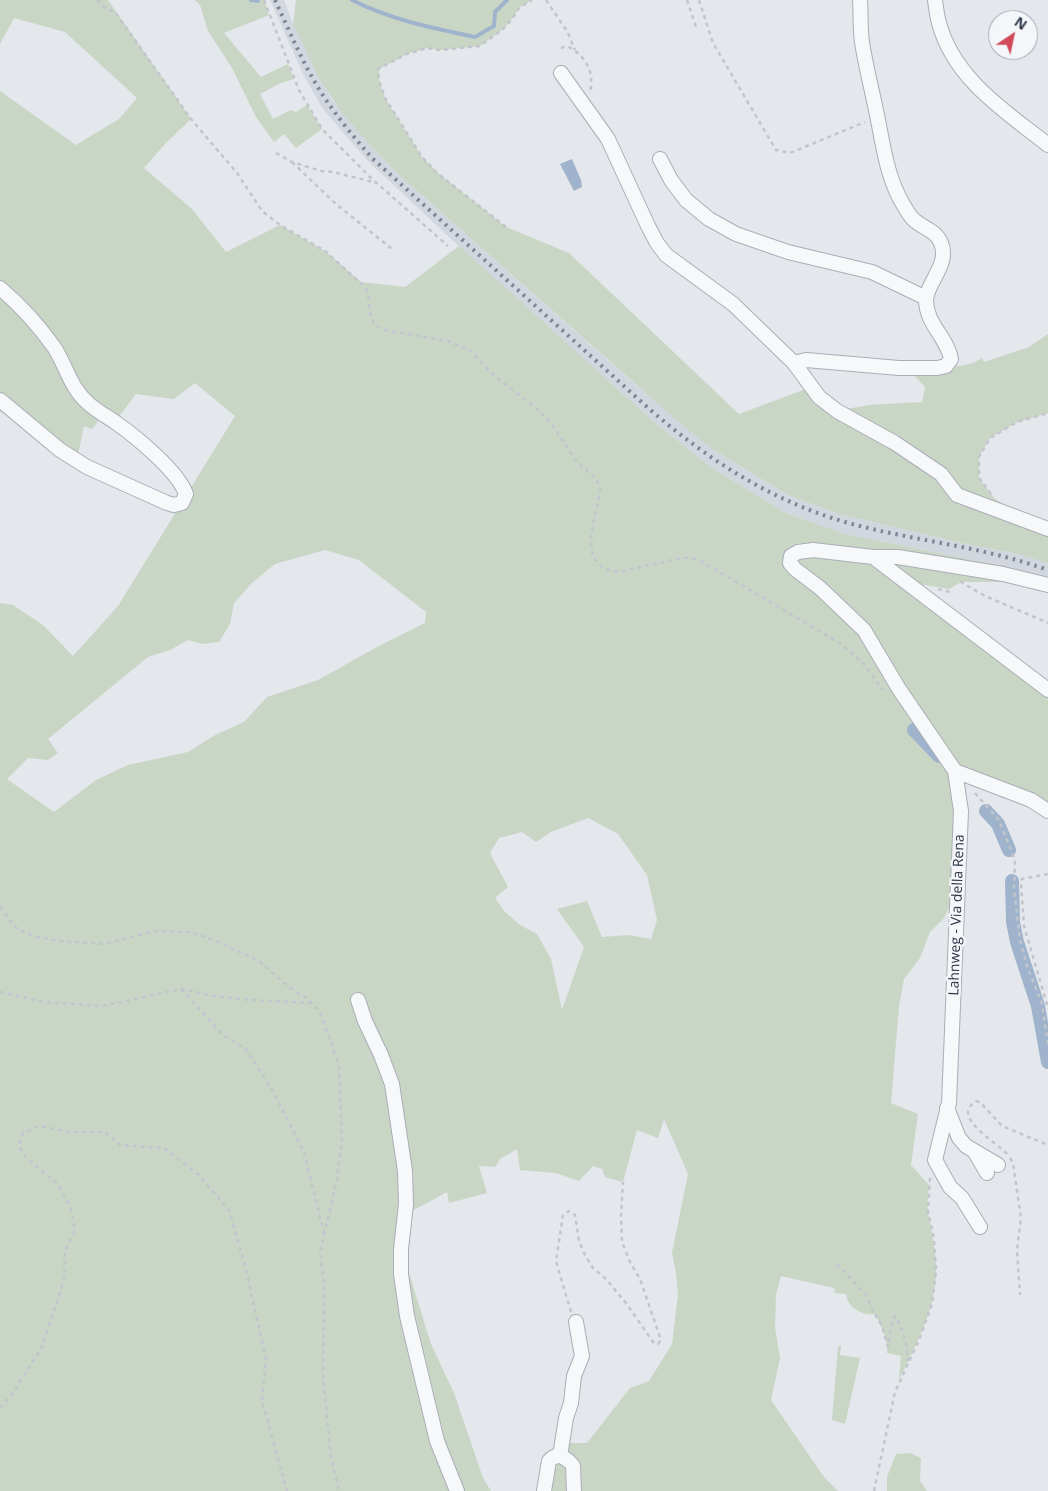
<!DOCTYPE html>
<style>
body{margin:0}
#map{position:relative;width:1048px;height:1491px;overflow:hidden;background:#e4e7ec;font-family:"Open Sans",sans-serif}
canvas{display:block}
.north{position:absolute;left:988px;top:10px;width:50px;height:50px;box-sizing:border-box;background:#f4f6f9;border:1px solid #a4a8b1;border-radius:50%;rotate:34deg;font-size:14px;font-weight:700;line-height:20px;text-align:center;color:#2b3445}
.north::after{content:'';display:block;margin:auto;width:18px;height:22px;background:#d1495b;clip-path:polygon(50% 0,100% 100%,50% 72%,0 100%)}
</style>
<div id="map">
<canvas width="1048" height="1491"></canvas>
<div class="north">N</div>
</div>
<script>
const ctx = document.querySelector('canvas').getContext('2d');
ctx.lineJoin = 'round';
function fillPath(path, color) {
  ctx.fillStyle = color;
  ctx.fill(path, 'evenodd');
}
function strokePath(path, color, width, dash) {
  ctx.strokeStyle = color;
  ctx.lineWidth = width;
  ctx.lineCap = dash ? 'butt' : 'round';
  ctx.setLineDash(dash || []);
  ctx.stroke(path);
}
function drawText(font, color, halo, rows, align = 'center') {
  ctx.font = font + ' "Open Sans",sans-serif';
  ctx.lineWidth = 4.5;
  ctx.setLineDash([]);
  ctx.textBaseline = 'middle';
  ctx.strokeStyle = halo;
  ctx.fillStyle = color;
  for (const [text, x, y, turn = 0] of rows) {
    ctx.save();
    ctx.translate(x, y);
    ctx.rotate((+turn || 0) * Math.PI / 180);
    ctx.textAlign = isNaN(turn) ? turn : align;
    if (halo) ctx.strokeText(text, 0, 0);
    ctx.fillText(text, 0, 0);
    ctx.restore();
  }
}
fillPath(new Path2D(`
 M270,0H284L293,24L330,97L367,142L398,174L637,386L714,450L788,495L839,514L966,544L1013,553L1048,563V579L998,565L845,534L786,513L712,468L653,421L481,267L366,159L323,109L304,76Z`), '#d2d6de');
fillPath(new Path2D(`
 M0,0H108L191,119L166,143L144,168L192,209L226,252L280,225L325,251L361,282L405,287L459,246L653,421L712,468L786,513L845,534L998,565L999,582H961L949,589L925,585H911L1048,690V808L955,771L961,811L967,842L961,883L944,918L930,932L920,958L904,979L899,1006L891,1103L918,1114L911,1165L929,1185C928,1194 927,1203 928,1212C931,1231 936,1249 936,1269C936,1309 916,1345 899,1380L901,1356L887,1353C889,1342 881,1325 875,1314C862,1316 848,1308 846,1294L835,1293L834,1288L781,1276L776,1295L775,1327L780,1358L771,1400L824,1477L838,1491H541L556,1452L569,1443H587L630,1388L649,1381L672,1344L678,1295L676,1273L672,1253L688,1174L664,1119L658,1138L637,1130L623,1182L605,1177L602,1169L593,1166L579,1181L556,1173L520,1170L517,1149L500,1159L495,1167L479,1166L487,1193L449,1203L447,1192L401,1217L399,1267L409,1273L431,1344L454,1393L483,1478L491,1491H0V603L13,605L43,625L73,656L118,606L235,416L195,383L174,399L136,394L115,422L104,414L92,429L84,426L77,460L0,400V91L76,145L119,119L137,98L65,32L14,18L0,44ZM325,550L359,560L426,612L425,623L377,647L318,680L267,697L244,722L215,735L188,752L128,765L96,780L54,812L7,779L28,758L48,760L58,753L48,739L148,657L170,650L188,640L202,644L219,642L230,624L234,603L252,583L275,564ZM588,818L618,834L647,875L657,920L651,939L628,935L602,937L587,901L557,909L584,947L562,1010L551,959L537,934L520,925L505,912L495,898L508,887L490,853L499,838L522,832L536,842L551,832Z
 M195,0H264L269,15L224,33L261,77L288,64L294,79L281,83L260,94L273,119L291,110L296,112L307,105L322,129L296,148L284,134L274,142L256,117L232,68L208,31L200,5Z
 M296,0H532L519,8L512,19L502,30L480,46L440,50L427,48L407,54L379,69V80L385,98L422,157L438,173L506,227L569,253L739,414L811,387L837,411L868,405L922,402L925,387L907,368C927,367 968,370 982,358L984,362L1029,347L1048,334V413L1017,422L990,438L979,457V478L994,498L1026,520L1048,529V563L1013,553L966,544L839,514L788,495L714,450L683,426L398,174L367,142L342,113L320,80L293,24Z
 M838,1346H841L840,1355L860,1358L845,1424L832,1420Z
 M910,1453L921,1458L920,1481L927,1491H887V1477L896,1454Z`), '#c9d6c5');
fillPath(new Path2D(`
 M572,159L581,180L582,187L574,191L560,164Z`), '#9fb4cc');
strokePath(new Path2D(`
 M251,0L258,1
 M352,0C391,20 433,28 475,37L494,26L495,12L507,0`), '#9fb4cc', 4);
strokePath(new Path2D(`
 M914,730L939,756
 M986,811L998,824L1009,850
 M1012,881L1013,922L1017,942L1038,1006L1048,1062`), '#9fb4cc', 14);
const minor = new Path2D(`
 M860,0C861,14 860,28 862,42C866,68 873,94 878,120C883,146 887,173 899,197C903,204 907,213 913,219C922,228 936,230 941,243C950,264 927,282 926,300C926,324 947,337 951,359L946,366L937,368H899L806,360L794,363L819,397L837,411L895,443L941,474L957,495L1048,529
 M935,0C936,8 937,16 939,23C954,79 1005,111 1048,145
 M561,73L608,139L648,226L657,243L666,255L733,304L794,363
 M660,159L671,180L686,200L709,219L736,234L788,252L872,272L926,298
 M0,288C19,304 39,326 54,347C67,367 70,388 89,404C97,411 106,416 115,422C135,436 178,471 186,494L182,503L174,505L167,503L87,467L60,450L0,400
 M873,557L1048,690
 M955,771L1031,800L1048,811
 M358,1000L365,1021L381,1055L392,1084L405,1171L406,1204L401,1249V1274L407,1316L437,1441L457,1491
 M947,1108L959,1138L966,1146L998,1165
 M976,1154L987,1173
 M980,1227L962,1198L950,1187L935,1160L949,1103L961,811L955,771L899,689L864,630L820,588L795,569L790,563L791,556L798,552L813,550L873,557H898L1003,574L1048,585
 M560,1456L566,1418L571,1403L574,1376L582,1356L576,1322
 M544,1491L549,1461C557,1451 567,1458 573,1466L574,1491`);
strokePath(minor, '#a9aeb7', 16);
strokePath(new Path2D(`
 M97,0L106,9L115,12L191,119L237,173L262,211L280,225L325,251L365,287C374,303 363,321 384,330L448,341L471,351L491,373L536,408L552,425L578,463L594,477L600,486C600,514 571,566 618,572L682,558H691L701,561L841,644L863,663L883,690
 M264,0L299,90L322,129L371,178L448,246
 M546,0L567,31L575,50
 M687,0L696,27
 M699,0L713,43L776,150L790,153L865,122
 M561,48L567,46C585,55 595,72 590,92
 M276,153L292,162L321,171L333,172L377,183
 M292,162L337,205L392,249
 M506,227L437,173L422,157L385,98L379,80L378,69L407,54L427,48L440,50L480,46L502,30L512,19L519,8L532,0
 M991,494L979,478V457L990,438L1017,422L1048,413
 M962,582H961L985,596L1048,623
 M938,589L950,592
 M975,793L999,820L1015,860L1014,890L1020,940L1027,966L1042,1004L1048,1044
 M1048,874L1022,879L1021,884L1024,926L1048,1008
 M0,907L17,929L37,937L60,941L105,944L154,931L191,932L214,940L259,961L290,988L308,999L320,1012L339,1066L342,1141L336,1184L320,1252L324,1284L323,1376L331,1458L339,1491
 M181,989L223,1035L246,1049L274,1093L304,1152L324,1233
 M0,992L44,1002L103,1006L181,989L214,996L251,1000L312,1003
 M1007,1154C998,1143 948,1116 977,1101L981,1103L1002,1126L1048,1145
 M1010,1158L1013,1163L1021,1218L1017,1250L1020,1295
 M837,1264L866,1295L873,1311L882,1326L888,1347L892,1322L895,1316C904,1330 907,1345 908,1361
 M571,1312L556,1261L563,1215L569,1211L575,1215L579,1241L585,1255L593,1268L606,1279L626,1303L653,1342L658,1344L661,1340L640,1279L630,1262L622,1242L621,1216L623,1182
 M0,1408L13,1393L42,1347L64,1280L65,1251L75,1231L71,1209L58,1184L25,1157L19,1146L23,1133L40,1126L69,1132H105L120,1145L164,1148L199,1175L230,1212L247,1274L266,1359L262,1401L287,1491
 M874,1491L895,1392L919,1340L932,1304L936,1270L934,1239L928,1211L930,1178`), '#c2c5cb', 2.5, [4, 4]);
strokePath(minor, '#f7f8fa', 14);
strokePath(new Path2D(`
 M275,0C288,28 300,57 316,84C332,111 352,135 372,158L646,406C704,457 769,500 845,522C912,541 982,546 1048,570`), '#7d8696', 4, [2.5, 5]);
drawText('14px', '#2b3445', '#f4f6f9', [
 ["Lahnweg - Via della Rena",957,915,-88]
]);
</script>
